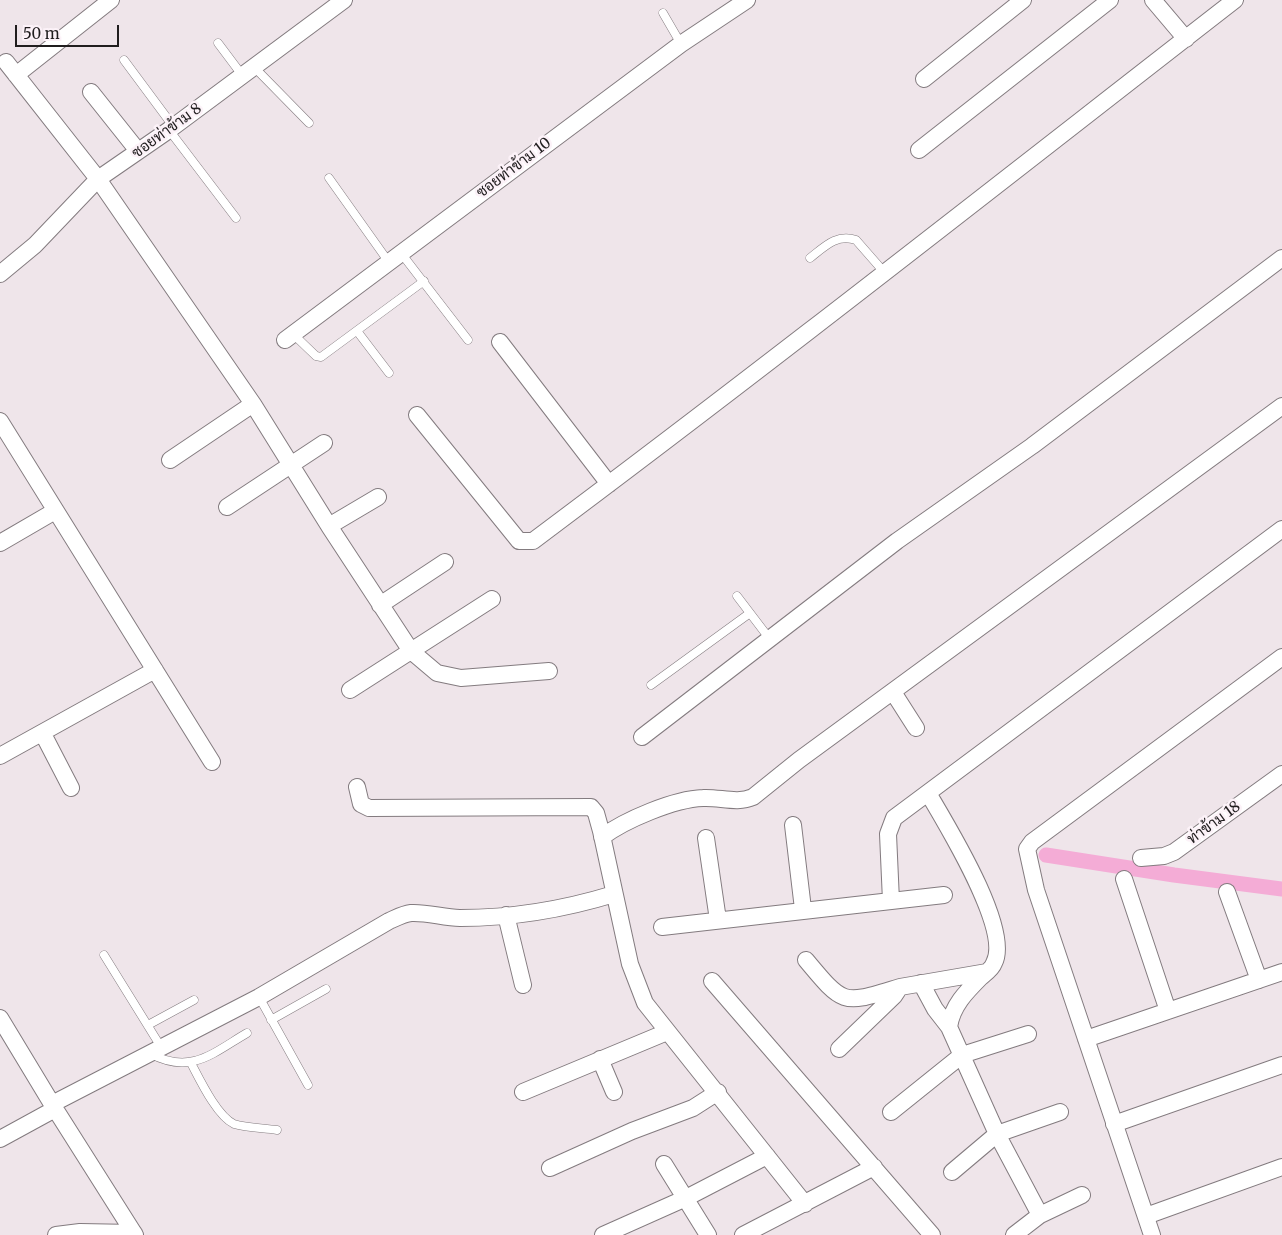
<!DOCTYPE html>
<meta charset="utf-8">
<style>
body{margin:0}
#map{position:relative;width:1282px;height:1235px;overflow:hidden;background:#efe5ea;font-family:Merriweather,serif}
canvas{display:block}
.scale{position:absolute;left:15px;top:25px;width:104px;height:22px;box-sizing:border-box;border:2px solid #201d1e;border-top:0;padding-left:6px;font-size:15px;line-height:18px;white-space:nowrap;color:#201d1e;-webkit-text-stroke:4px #fcf2f8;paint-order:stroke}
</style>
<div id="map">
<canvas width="1282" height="1235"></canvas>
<div class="scale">50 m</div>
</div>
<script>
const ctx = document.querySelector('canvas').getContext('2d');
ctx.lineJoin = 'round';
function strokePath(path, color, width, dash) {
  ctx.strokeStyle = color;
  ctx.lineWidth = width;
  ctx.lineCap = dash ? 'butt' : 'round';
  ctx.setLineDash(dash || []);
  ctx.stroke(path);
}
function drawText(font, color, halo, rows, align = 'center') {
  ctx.font = font + ' Merriweather,Sarabun,serif';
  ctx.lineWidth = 5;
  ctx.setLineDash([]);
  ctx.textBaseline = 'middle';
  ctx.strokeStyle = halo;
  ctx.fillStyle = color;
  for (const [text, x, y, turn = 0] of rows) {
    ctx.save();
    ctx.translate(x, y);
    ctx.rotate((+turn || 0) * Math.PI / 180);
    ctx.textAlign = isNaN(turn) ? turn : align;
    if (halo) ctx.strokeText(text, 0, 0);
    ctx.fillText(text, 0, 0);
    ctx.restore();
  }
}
strokePath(new Path2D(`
 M1046,855L1174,875L1282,889`), '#f4acd6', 15);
const lane = new Path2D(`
 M663,13L681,44
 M218,43L242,75
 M124,60L173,126
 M254,67L309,123
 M169,130L236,218
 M329,178L388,261
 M401,253L468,340
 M810,258C824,247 837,233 856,240L884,272
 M357,331L389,373
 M293,334L316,356L321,357L424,281
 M737,596L769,638
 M651,685L750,613
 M104,955L161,1047
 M259,997L308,1085
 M271,1020L326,989
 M148,1025L194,1000
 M151,1054C191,1075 213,1053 247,1033
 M191,1063C200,1080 217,1116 234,1124C247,1128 264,1128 277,1130`);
const street = new Path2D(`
 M1153,0L1186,39
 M6,62L98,179L253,404L329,526L411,651L437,673L461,678L549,671
 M16,75L111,0
 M924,79L1023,0
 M91,92L138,151
 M919,150L1110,0
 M0,274L35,245L98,179L169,130L344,0
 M285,340L681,44L747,0
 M500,342L609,484
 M417,415L519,541H533C770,364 1002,181 1235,0
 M0,421L212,762
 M170,460L253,404
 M227,507L324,443
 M329,526L378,497
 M0,543L55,511
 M380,605L445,562
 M350,690L492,599
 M893,692L916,728
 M43,734L71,788
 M642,737L897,541L1032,446L1282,258
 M0,756L155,670
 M357,787L361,804L369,808L591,807L596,813L601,831L630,964L645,1003L805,1204
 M928,793C946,824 1012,930 994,963C992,969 986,973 981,977C966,992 952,1006 949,1027
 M793,825L803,909
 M602,837C625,820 674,799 703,798C720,797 737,804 753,797L799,760L1282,406
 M706,838L718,920
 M1141,858L1164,856L1174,852L1282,774
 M1124,879L1168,1011
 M1227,892L1259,980
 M891,901L888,834L894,818L1282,529
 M506,915L523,985
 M662,927L944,895
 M806,960C845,1007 843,1004 900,987
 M712,981L932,1235
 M921,983L935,1009L949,1027L997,1134L1040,1215
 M0,1018L52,1104
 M1086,1039L1282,972
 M839,1049L894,996L900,987L987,972
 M600,1059L614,1092
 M523,1092L667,1032
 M891,1112L962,1055L1028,1034
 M1114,1124L1282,1065
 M0,1139L55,1109
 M664,1164L708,1235
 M550,1168L632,1131L693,1108L718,1092
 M952,1172L997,1134L1060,1112
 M1146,1216L1282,1167
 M56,1235L80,1232L134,1233
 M135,1235L52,1104L259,997L389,921C396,918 403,914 411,913C427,912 444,918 460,918C512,918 565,909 614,894
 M603,1235L686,1198L767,1156
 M743,1235L874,1167
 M1014,1235L1040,1215L1082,1195
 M1152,1235L1036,890L1027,849L1032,842L1282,657`);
strokePath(lane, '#837b7f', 9);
strokePath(street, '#837b7f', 18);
strokePath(lane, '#fff', 8);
strokePath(street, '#fff', 16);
drawText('15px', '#201d1e', '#fcf2f8', [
 ["ซอยท่าข้าม 8",167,131,-36],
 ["ซอยท่าข้าม 10",514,168,-37],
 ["ท่าข้าม 18",1214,823,-36]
]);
</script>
